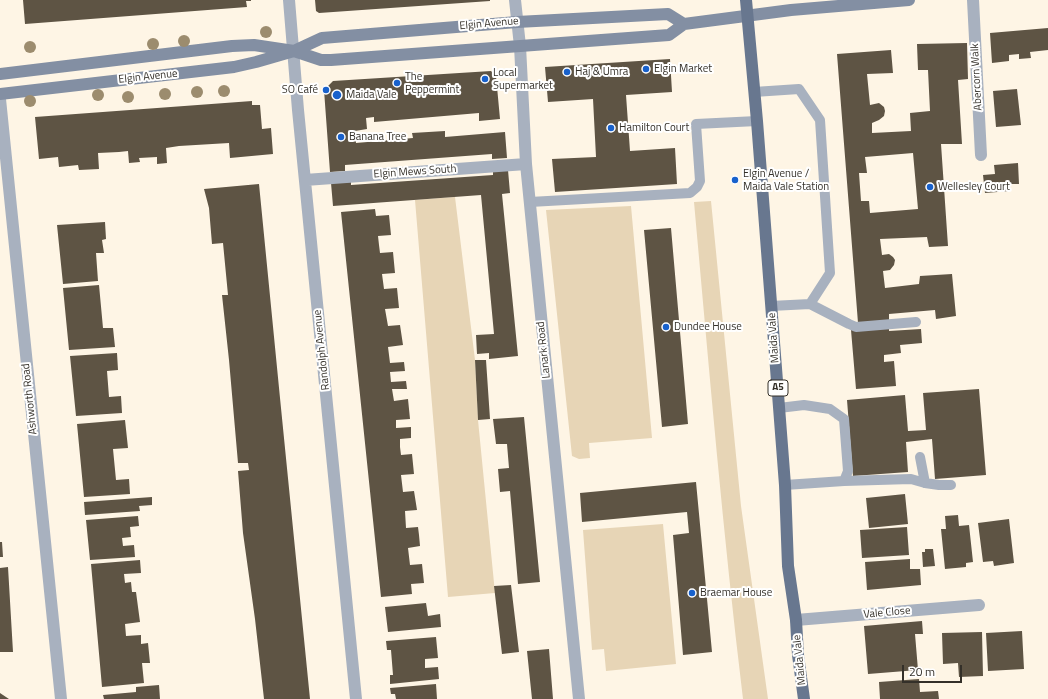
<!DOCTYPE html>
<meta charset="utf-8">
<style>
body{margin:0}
#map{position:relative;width:1048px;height:699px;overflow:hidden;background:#fef5e5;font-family:"Titillium Web",sans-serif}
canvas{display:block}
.scale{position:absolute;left:902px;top:665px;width:60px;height:18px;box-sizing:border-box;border:2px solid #343029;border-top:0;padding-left:5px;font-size:12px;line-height:14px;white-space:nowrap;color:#343029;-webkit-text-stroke:3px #fff;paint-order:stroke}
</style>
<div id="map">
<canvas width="1048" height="699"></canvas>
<div class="scale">20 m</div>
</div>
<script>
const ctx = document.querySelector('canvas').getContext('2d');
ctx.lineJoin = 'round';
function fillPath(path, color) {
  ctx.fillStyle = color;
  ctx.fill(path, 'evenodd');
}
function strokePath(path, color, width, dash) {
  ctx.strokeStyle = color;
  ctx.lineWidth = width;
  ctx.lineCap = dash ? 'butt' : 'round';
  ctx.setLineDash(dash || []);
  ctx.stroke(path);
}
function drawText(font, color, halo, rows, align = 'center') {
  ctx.font = font + ' "Titillium Web",sans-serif';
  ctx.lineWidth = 4;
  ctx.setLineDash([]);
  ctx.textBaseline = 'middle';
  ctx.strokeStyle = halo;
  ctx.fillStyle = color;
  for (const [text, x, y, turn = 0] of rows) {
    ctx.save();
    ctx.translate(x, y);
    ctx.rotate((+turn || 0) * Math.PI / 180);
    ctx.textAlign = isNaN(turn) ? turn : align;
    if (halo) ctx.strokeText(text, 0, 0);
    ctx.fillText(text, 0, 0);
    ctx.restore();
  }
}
fillPath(new Path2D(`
 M455,197L475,360L478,420L495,593L448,597L415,200Z
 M711,201L741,506L768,699H743C723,534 709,368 694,202Z
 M631,206L652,438L589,443L590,458L579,459L572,456L546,210Z
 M663,524L676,664L606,671L604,649L592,650L583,530Z`), '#e7d5b6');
fillPath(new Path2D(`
 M23,0H251V1H246L247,7L25,24Z
 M315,0H490V1L319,13L316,11Z
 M1048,28V50L1030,52L1031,58L1019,59V54L1009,55V61L992,63L990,33Z
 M967,43L968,79L958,80L962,144H941L948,246L929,247L927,237L880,239L882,255L889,254L893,257L895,260L894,265L890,270L883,271L885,288L919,284L920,276L952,274L956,316L936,319L935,310L889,314V320L858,323L837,54L891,50L893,73L867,74L870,105L879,103L884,107L885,111L884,116L879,120L872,123V133L911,131L910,113L930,111L928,70H918L917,44ZM913,153L918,209L870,213L869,201H861L859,173H867L865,157Z
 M670,59L672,92L626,95L630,151L675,148L677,184L555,192L552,159L596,157L593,99L548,102L545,67Z
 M491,71L496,76L500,119L479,121V113L374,122V117L366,118L367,129L355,131L356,143L413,138L412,133L445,131V137L505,132L507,158L492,159V154L358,164L345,165V171L330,172L324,90L333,81Z
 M1017,89L1021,125L996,127L993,91Z
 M252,101V105H260L262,129L271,128L273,154L230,158L229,143L179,146L166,148L167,163L157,164V157L139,158L140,162L129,163L128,151L119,152L98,153L99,169L79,170L78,165L59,167L58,157L39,159L35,117Z
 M1018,163L1019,184H1009L1010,191L985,193L983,175L995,174L994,165Z
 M493,170H508L510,193L502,194L518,356L489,359V353L477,354L476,335L494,334L481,195L333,206L331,183L351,182V185L493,175Z
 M259,184L280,398L310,699H264L255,619L243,533L238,471L249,470L248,463H238L229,360L222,295H228L223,243L212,244L209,208L204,189Z
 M375,209L376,216L389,215L391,235L378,236L379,245L380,253L393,252L395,273L382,274L384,289L397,288L399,308L385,309L388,326L400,325L403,345L388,347L390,363L404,362L405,371L390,372L391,382L406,381L407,389H392L394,401L408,399L410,419L396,420V428L411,427V438L400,439V447L401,455L412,454L414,474L401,475L403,492L414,491L417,510L405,511L406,528L418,527L419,535L420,546L408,548L410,565L422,564L424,583L411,584L412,594L381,597L341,212Z
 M105,222L106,239L102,240L104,253H96L98,281L63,284L57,225Z
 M671,228L688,424L662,427L644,230Z
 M99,285L103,328H113L115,347L69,350L63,288Z
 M889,327V331L921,329L922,343L900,345L901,353L884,355V362L894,361L896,386L856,389L851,330Z
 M117,353L118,370L107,371L109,397L121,396L122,413L76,416L70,356Z
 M475,360H486L490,419L478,420Z
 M979,389L986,475L935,479L932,439L906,442L908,472L853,476L847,400L905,395L908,431L926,430L923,393Z
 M524,417L540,582L518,584L510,491L500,492L498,469L509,468L507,444H496L493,419Z
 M125,420L128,448L113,449L116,480L129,479L130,494L84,497L77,424Z
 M696,482L712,652L683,655L673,535L689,533L687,512L582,522L580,493Z
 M905,494L908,524L869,528L866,498Z
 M152,497V505L139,506L140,511L85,515L84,502Z
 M958,515L959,526L969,525L973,562L966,563V567L945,569L941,529H946L945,516Z
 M138,516L139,526L130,527L131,537L122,538L123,546L134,545L135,557L90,560L86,520Z
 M1009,519L1014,563L994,566L993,561L983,562L978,523Z
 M907,527L909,555L862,558L860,530Z
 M0,542H2L3,557H0Z
 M925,549H933L935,566L923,567L922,552H925Z
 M910,559V569H920L921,585L867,590L865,562Z
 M140,560L141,573L124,574L125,583L131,582L132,592H136L140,622L125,624L126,636L141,635V644L148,643L150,663H142L144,683L102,687L91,564Z
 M8,567L13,652H0V568Z
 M511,585L519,652L502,654L494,586Z
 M426,603L428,616L440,614L441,627L388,632L385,607Z
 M922,621L923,634H915L918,670L868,674L864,626Z
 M1022,631L1024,669L988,671L986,633Z
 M982,632L983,676L959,677L958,663L943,664L942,633Z
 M436,637L438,658L425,659V668L438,667L439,679L390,684V675H393L391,650H387L386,641Z
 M549,649L553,699H532L527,651Z
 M919,679L920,692L938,691L939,699H880L879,682Z
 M436,684L437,699H396L395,694H391L390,688Z
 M159,685L160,699H104L103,695L136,692V687Z
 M0,693L9,699H0Z`), '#5e5444');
strokePath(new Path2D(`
 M754,92L799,89L820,120L830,273L810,304L771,306
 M530,202L690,193L697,187L700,181L696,124L757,121
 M810,304L849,324L856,327L916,322
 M779,408L804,405L830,409L844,419L848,471L844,481L785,485
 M920,457L925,483
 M844,481L911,479L925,483L939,485H951`), '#a8b1bf', 10);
strokePath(new Path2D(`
 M289,0L298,110L356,699
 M515,0L520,46L526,164L579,699
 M973,0L981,155
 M0,99L61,699
 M305,180L526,164
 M796,620L979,605`), '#a8b1bf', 12);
strokePath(new Path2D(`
 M0,74L232,46L254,45L294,51L321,60H331L669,35L684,24L791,10L909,0
 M0,94L234,67L256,62L294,51L322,38L517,22L668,14L684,24`), '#838fa3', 12);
strokePath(new Path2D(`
 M746,0L757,121L785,485L788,566L796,620L798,655L804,699`), '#68778f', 12);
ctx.fillStyle = '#9c8c6e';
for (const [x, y] of [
 [266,32],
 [184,41],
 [153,44],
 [30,47],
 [224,91],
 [197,92],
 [165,94],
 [98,95],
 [128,97],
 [30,101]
]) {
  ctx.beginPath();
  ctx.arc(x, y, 6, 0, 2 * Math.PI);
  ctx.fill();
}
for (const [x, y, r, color] of [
 [646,69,4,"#1861cc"],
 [567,72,4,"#1861cc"],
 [485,79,4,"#1861cc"],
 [397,83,4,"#1861cc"],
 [326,90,4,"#1861cc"],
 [337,95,5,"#1861cc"],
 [611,128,4,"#1861cc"],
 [341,137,4,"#1861cc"],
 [735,180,4,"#1861cc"],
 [930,187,4,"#1861cc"],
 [666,327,4,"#1861cc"],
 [692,593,4,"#1861cc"]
]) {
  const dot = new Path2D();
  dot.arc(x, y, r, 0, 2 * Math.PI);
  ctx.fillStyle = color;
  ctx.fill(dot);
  strokePath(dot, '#fff', 1.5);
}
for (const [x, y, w] of [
 [778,388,20]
]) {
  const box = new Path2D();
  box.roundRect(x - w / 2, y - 8, w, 16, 3);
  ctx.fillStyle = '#fff';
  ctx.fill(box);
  strokePath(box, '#343029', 1);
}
drawText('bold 10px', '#343029', null, [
 ["A5",778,388]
]);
drawText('11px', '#343029', '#fff', [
 ["Elgin Avenue",489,24,-5],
 ["Elgin Avenue",148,77,-6],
 ["Abercorn Walk",977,77,-93],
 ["Elgin Mews South",415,172,-4],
 ["Maida Vale",774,338,-94],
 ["Randolph Avenue",322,350,-96],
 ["Lanark Road",544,350,-96],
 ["Ashworth Road",30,399,-96],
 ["Vale Close",887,613,-5],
 ["Maida Vale",800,660,-96]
]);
drawText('11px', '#343029', '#fff', [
 ["Elgin Market",654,69],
 ["Haj & Umra",575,72],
 ["Local",493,73],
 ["Supermarket",493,86],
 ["The",405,77],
 ["Peppermint",405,90],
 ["SO Café",318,90,"right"],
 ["Maida Vale",346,95],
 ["Hamilton Court",619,128],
 ["Banana Tree",349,137],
 ["Elgin Avenue /",743,174],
 ["Maida Vale Station",743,187],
 ["Wellesley Court",938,187],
 ["Dundee House",674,327],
 ["Braemar House",700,593]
], 'left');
</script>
